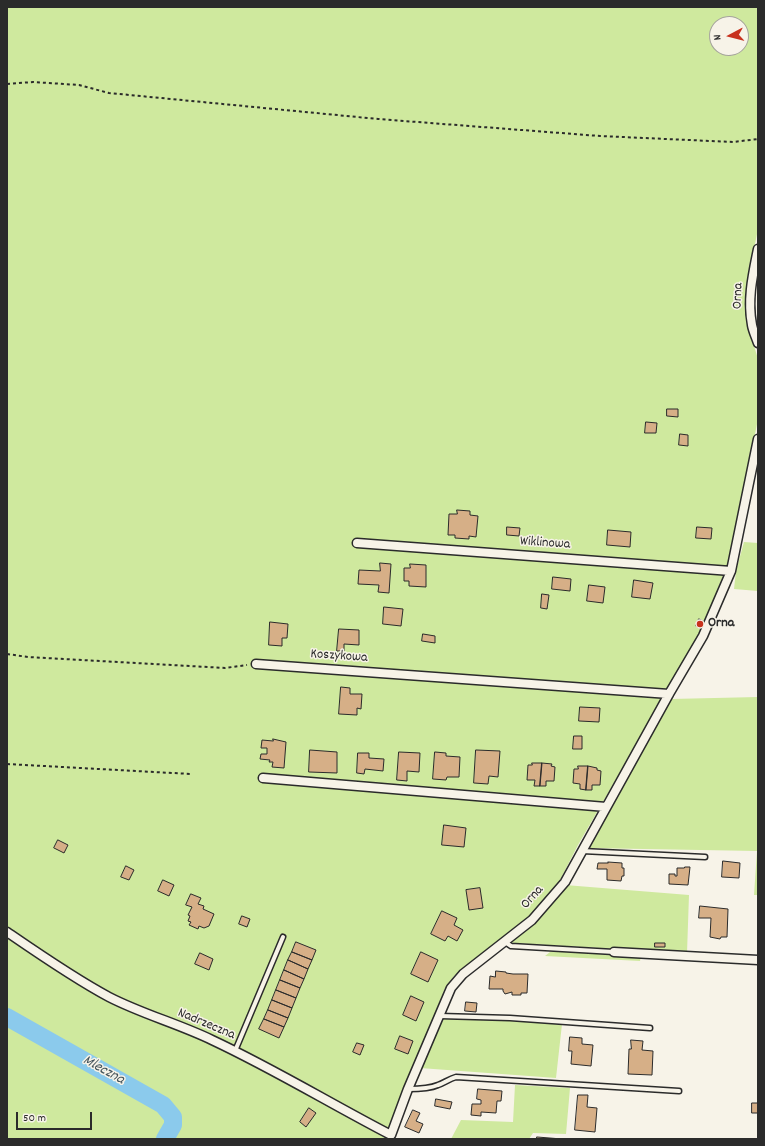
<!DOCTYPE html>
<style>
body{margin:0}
#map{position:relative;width:765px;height:1146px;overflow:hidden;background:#f7f3e8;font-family:Dekko,sans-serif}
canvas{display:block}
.frame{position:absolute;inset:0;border:8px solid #2b2b2b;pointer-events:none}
.north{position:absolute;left:709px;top:16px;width:40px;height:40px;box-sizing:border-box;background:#f7f3e8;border:1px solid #a5a39c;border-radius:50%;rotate:263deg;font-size:11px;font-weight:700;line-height:16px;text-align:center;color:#2b2b2b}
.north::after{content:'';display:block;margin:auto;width:14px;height:18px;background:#c8321e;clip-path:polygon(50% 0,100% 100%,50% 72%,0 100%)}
.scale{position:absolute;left:16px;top:1112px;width:76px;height:18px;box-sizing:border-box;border:2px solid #2b2b2b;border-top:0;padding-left:5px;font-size:12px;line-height:14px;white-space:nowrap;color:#2b2b2b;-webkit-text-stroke:3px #f7f3e8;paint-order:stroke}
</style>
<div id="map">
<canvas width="765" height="1146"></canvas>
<div class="frame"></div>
<div class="north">N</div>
<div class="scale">50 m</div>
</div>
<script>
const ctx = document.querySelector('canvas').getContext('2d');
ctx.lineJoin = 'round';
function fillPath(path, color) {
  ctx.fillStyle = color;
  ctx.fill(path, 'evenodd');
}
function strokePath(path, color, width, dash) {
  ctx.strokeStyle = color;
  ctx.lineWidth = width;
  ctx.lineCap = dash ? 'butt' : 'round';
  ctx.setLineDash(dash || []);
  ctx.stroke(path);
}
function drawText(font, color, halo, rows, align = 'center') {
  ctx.font = font + ' Dekko,sans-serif';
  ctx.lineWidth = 3;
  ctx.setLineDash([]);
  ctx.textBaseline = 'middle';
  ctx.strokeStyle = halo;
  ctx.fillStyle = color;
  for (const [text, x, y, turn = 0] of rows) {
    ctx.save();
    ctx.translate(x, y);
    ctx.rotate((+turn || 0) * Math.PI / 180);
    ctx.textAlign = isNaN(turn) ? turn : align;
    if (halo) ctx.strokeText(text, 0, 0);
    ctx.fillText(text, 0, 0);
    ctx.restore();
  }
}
fillPath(new Path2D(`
 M7,7H758V229L748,279L745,301L748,326L758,359V419L731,555L701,632L578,845L558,884L530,916L454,976L445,988L411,1074L391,1136V1139H7ZM717,24H741V48H717Z
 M744,542L758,543V591L734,589L736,571Z
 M758,697V895H754L757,851L587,848L609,813L671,699Z
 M565,885L689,895L687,953L513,943L511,941C531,924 552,908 565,885Z
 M555,951L641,957L640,961L545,956L550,952Z
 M444,1018L510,1020L562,1024L556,1078L420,1068Z
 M515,1085L570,1088L566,1134L533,1133L529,1139H451L461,1120L513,1122Z`), '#cfe99e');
strokePath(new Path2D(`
 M7,1017L163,1105L173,1117V1125L165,1139`), '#8bcaec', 18);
const building = new Path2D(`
 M667,409H678V417L667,416Z
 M646,422L657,423L656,433H645Z
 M680,434L688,435V446L679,445Z
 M457,510L470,511V515L478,516L476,537L469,536V539L455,538V535H448L449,514H457Z
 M507,527L520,528L519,536L507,535Z
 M697,527L712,528L711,539L696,538Z
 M608,530L631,532L630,547L607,545Z
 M380,563L391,564L389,593L378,592L379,585L358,584L359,570L380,571Z
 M410,564L426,565V587L409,586V581H404V568H410Z
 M553,577L571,579L570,591L552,589Z
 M634,580L653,583L650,599L632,597Z
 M589,585L605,587L603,603L587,601Z
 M542,594L549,595L547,609L541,608Z
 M384,607L403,609L401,626L383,624Z
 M699,619L703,621L700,628L696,626Z
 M270,622L288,624L287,638H282V646L269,645Z
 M339,629L359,630V645L344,644V651H337Z
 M423,634L435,636V643L422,641Z
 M341,687L350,688V694H362L361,709L357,708V715L339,714Z
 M580,707L600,708L599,722L579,721Z
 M574,736H582V749H573Z
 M273,739L286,742L284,768L272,767L273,762H269L270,760L260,759L261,754H267V748H261L262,740L273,741Z
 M310,750L337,752V773L309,772Z
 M476,750L500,751L498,777L489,776L488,784L474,783Z
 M399,752L420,753L419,772L407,771V781L397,780Z
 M435,752L446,753V756L460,757L459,777H447L446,780L433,779Z
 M358,753H369V758L384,759L383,771L365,769L364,774L357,773Z
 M532,763H542L540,786H534L535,780H527L528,765H532Z
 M542,763L552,764L551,766L555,767L554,781H546V786H540Z
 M578,766H588L586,790L580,789V784L573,783L574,769H578Z
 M588,766L597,768V770L601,771L600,785H592V790H586Z
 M444,825L466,828L464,847L442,845Z
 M58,840L68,845L64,853L54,848Z
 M723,861L740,863L739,878L722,877Z
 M608,862L622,863V868H624V876H622L621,881L607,880V869H597L598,863H608Z
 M126,866L134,870L129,880L121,877Z
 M685,867H690L688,885L669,884V874H675V876H677V868H684Z
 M163,880L174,885L169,896L158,891Z
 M480,888L483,908L469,910L466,890Z
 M191,894L201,898L198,904L204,906L203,909L214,914L209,926L204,928L199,926L198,929L189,925L191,922L188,921L190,916L188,915L192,907L186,905Z
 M700,906L728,909L727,937H721L720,939L710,937L711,918H699Z
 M442,911L457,918L454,925L463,930L457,941L448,936L445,941L431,934Z
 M242,916L250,919L247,927L239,924Z
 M296,942L316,950L312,960L292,952Z
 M655,943H665V947H655Z
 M292,952L312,960L308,969L288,960Z
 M421,952L438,960L428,982L411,974Z
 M200,953L213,959L209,970L195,964Z
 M288,960L308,969L304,979L284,970Z
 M284,970L304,979L300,988L280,980Z
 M496,971L506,972V973L513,974H528L527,993H521V995H512V992L505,994L503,991V989H489L490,976L495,977Z
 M280,980L300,988L296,998L276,990Z
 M276,990L296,998L292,1008L272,1000Z
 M411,996L424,1002L416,1021L403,1015Z
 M272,1000L292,1008L288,1018L268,1010Z
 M466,1002L477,1003L476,1012L465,1011Z
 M268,1010L288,1018L284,1027L264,1019Z
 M264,1019L284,1027L279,1038L259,1029Z
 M400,1036L413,1041L408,1054L395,1049Z
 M570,1037L582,1038V1044L593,1045L591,1066L571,1064L572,1051H569Z
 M631,1040L643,1041L642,1050L653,1051L652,1075L628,1074L629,1049H631Z
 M357,1043L364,1045L360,1055L353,1052Z
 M478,1089L502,1091L501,1101H497L496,1113L481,1112V1116L471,1115L472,1104H481V1100L477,1099Z
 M578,1095H588L587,1107L597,1108L595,1132L575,1130Z
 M436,1099L452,1102L450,1109L435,1106Z
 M752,1103H758V1113H752Z
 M309,1108L316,1113L306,1127L300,1122Z
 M413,1110L420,1113L416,1121L423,1124L419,1133L405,1127Z
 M537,1137L562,1139H537Z`);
fillPath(building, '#d6af87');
strokePath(building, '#2b2b2b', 1);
const lane = new Path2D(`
 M582,851L705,857
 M505,942L511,946L614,952
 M440,1016L510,1018L650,1028
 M235,1051L283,937
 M408,1089C418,1089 429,1089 438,1085C444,1083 449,1079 456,1077L679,1091`);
const street = new Path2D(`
 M758,249C753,274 747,299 752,325C753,331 756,337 758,343
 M357,543L731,571
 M256,664L669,694
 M263,778L606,807
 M7,932C39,954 75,979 109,997C142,1014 179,1024 212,1040C274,1069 331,1104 391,1135L408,1089L451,988L463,974L532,920L565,882L669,694L703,636L731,571L758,439
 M614,952L758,960`);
strokePath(lane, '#2b2b2b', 7);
strokePath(street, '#2b2b2b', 11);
strokePath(new Path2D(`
 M7,84L33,82L79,85L109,93L378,119L600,136L733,142L758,139
 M7,654L28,657L225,668L247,665
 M7,764L191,774`), '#2b2b2b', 2, [3, 3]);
strokePath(lane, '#f7f3e8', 4);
strokePath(street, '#f7f3e8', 8);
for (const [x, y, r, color] of [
 [700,624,4,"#c8321e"]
]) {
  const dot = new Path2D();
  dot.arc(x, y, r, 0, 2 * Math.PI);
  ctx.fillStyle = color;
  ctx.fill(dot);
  strokePath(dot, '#f7f3e8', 1.5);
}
drawText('14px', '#2b2b2b', '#f7f3e8', [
 ["Orna",739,296,-88],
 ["Wiklinowa",545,544,4],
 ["Koszykowa",339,657,4],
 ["Orna",533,898,-48],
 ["Nadrzeczna",206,1025,23]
]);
drawText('bold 14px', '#2b2b2b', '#f7f3e8', [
 ["Orna",708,624]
], 'left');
drawText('italic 15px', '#43535b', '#f7f3e8', [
 ["Mleczna",103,1071,29]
]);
</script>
